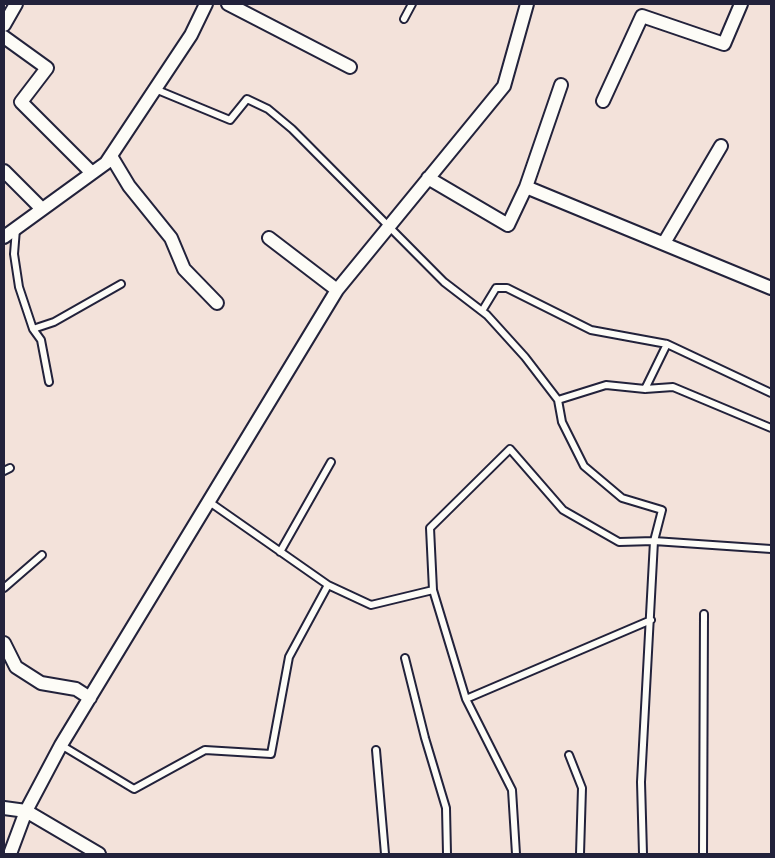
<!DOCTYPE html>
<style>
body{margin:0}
#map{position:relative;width:775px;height:858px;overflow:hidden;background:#f3e2da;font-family:Mali,sans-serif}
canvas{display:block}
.frame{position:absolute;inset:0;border:5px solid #22223b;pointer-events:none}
</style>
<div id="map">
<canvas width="775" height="858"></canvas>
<div class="frame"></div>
</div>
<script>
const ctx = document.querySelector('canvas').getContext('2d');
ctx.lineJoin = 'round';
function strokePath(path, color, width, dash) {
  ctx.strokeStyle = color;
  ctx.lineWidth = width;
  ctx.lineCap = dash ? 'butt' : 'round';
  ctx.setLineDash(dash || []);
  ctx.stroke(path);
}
const lane = new Path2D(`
 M404,19L412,4
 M155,89L230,120L247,99L268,109L292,129L444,282L487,315L525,357L558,400L562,422L584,466L622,498L662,510L654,541L641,782L643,854
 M16,229L14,254L19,287L33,329L41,340L49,382
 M482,311L496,288H507L591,330L667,344L771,393
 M33,329L54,322L121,284
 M645,389L667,344
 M558,400L606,385L645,389L673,387L771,428
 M4,471L10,468
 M280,552L331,462
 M328,585L371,605L433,590
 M4,588L42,555
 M405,658L425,738L446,808L447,854
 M466,699L433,590L430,528L510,449L563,510L619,542L654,541L771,549
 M61,745L134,789L205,750L271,754L289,657L328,585L208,501
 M376,750L385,854
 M569,755L582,788L580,854
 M516,854L512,790L466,699L651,620
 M703,854L704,614`);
const street = new Path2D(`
 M228,4L350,67
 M4,25L16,4
 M4,37L47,68L21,102L92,173
 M603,101L642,16L724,44L741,4
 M111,156L129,186L171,238L184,269L217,303
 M4,171L42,209
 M428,178L508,225L526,187L771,288
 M526,187L561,85
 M4,237L106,163L191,35L206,4
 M269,238L337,290
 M664,243L721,146
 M4,643L16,667L41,683L76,689L90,698
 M4,808L26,811L99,854
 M10,854L26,811L61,745L337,290L504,86L527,4`);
strokePath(lane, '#22223b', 10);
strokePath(street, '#22223b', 16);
strokePath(lane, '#fdfcf7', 6);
strokePath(street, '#fdfcf7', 12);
</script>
